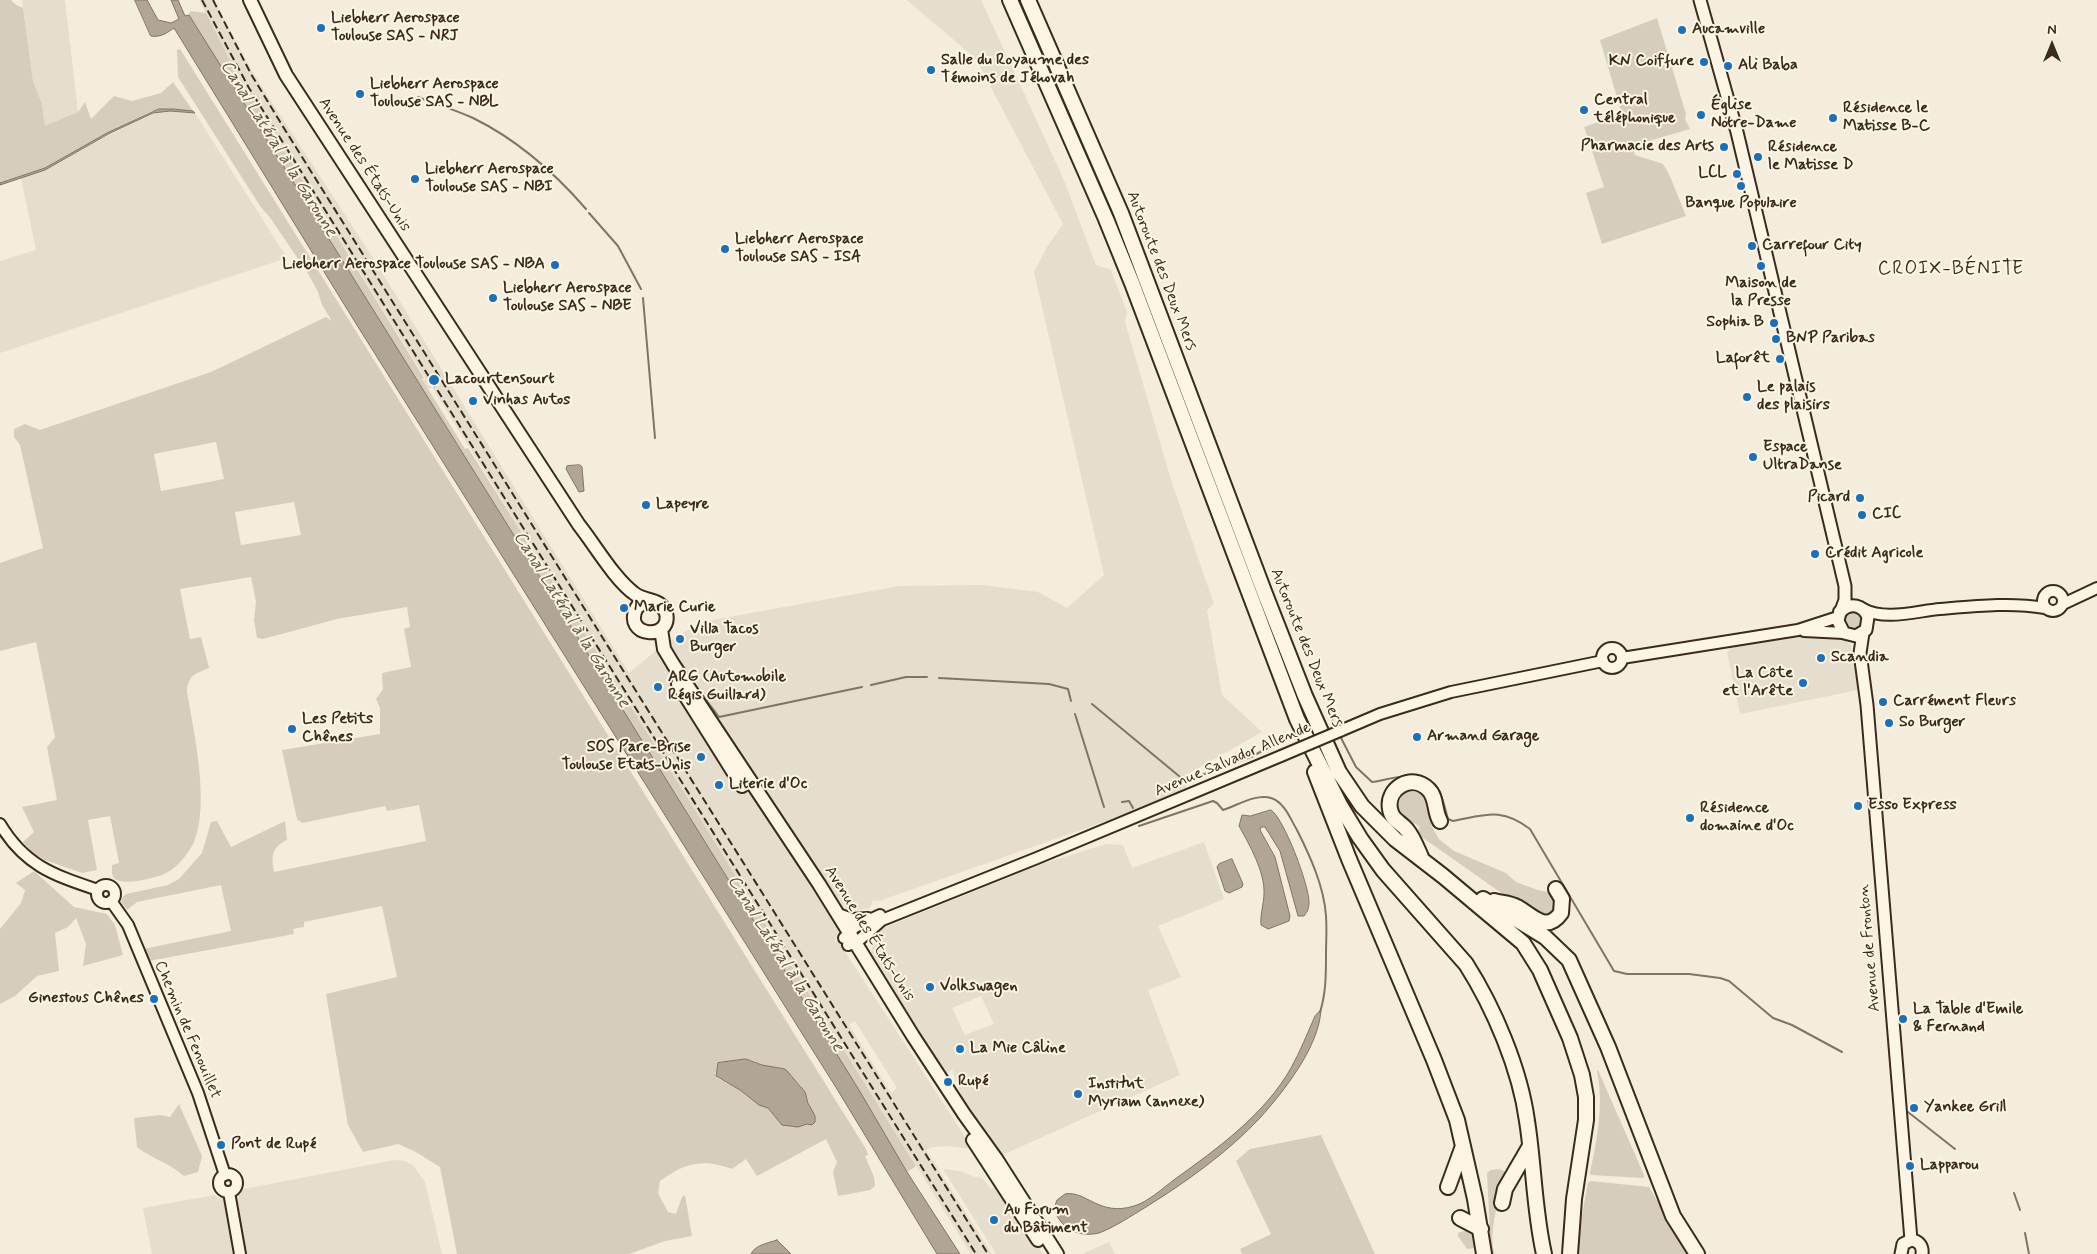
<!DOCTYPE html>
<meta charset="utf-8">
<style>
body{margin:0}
#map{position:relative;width:2097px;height:1254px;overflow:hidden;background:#f4eddd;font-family:Mynerve,sans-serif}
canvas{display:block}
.north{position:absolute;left:2027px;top:20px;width:50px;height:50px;-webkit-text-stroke:4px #fcf5e5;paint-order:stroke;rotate:0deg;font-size:14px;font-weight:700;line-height:20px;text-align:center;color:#3b2a1e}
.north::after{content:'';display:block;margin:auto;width:18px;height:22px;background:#3b2a1e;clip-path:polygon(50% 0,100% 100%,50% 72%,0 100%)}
</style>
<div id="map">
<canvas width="2097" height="1254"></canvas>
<div class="north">N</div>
</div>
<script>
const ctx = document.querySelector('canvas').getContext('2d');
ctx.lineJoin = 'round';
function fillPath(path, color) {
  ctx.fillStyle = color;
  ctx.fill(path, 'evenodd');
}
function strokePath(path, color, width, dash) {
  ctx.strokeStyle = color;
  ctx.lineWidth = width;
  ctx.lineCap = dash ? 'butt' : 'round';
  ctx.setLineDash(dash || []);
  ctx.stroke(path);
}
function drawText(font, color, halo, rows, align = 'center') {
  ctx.font = font + ' Mynerve,sans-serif';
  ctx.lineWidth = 4;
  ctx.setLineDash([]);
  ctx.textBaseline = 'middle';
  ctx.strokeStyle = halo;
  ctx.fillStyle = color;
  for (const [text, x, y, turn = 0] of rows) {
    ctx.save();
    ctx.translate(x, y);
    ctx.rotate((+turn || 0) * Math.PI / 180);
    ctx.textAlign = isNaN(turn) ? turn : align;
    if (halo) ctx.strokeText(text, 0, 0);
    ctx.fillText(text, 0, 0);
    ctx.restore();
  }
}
fillPath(new Path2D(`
 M22,0H65L78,112L45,127L42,104L33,81Z
 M199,0H214L253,73L373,258L629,673L664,644L702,622L899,586L983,585L1038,592L1067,608L1104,575L1034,272L1047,247L1063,224L976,59L907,0H981L1063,178L1096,265L1111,270L1127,312L1125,322L1172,483L1214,604L1207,610L1222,695L1262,732L1188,774L1186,793L879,901L873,900L870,908L853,911L834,942L838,941L973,1149L947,1146L932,1147L926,1150L992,1254H971L432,387L428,389L423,381L426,379L233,67ZM855,1021L897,1088L891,1093L849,1025Z
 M170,111L195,113L287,258L0,353V261L36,250L21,178L45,170L110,133L142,118L158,112Z
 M1802,634L1841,637L1851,645L1858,690L1740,714L1727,652L1733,645Z
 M1204,842L1224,899L1158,926L1181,977L1148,990L1180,1075L1000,1156L961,1095L952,1069L947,1075L871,955L873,942L881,929L1042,864L1106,844L1123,845L1132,868ZM981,996L994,1024L965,1035L952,1008Z
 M394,1160L404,1161L413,1165L425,1182L442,1254H152L143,1208L214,1195L219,1198L240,1194L244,1189Z
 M943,1169L960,1171L975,1177L982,1178L991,1189L996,1187L1043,1254H996Z
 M1109,1242L1115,1254H1082Z`), '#e5ddce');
fillPath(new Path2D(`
 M0,0H11L16,5L23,8L33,81L42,104L45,126L78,112L85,102L91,119L114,96L132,101L161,93L173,82L193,111L173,109L152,111L107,133L45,168L0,183Z
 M190,11L206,13L233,67L424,378L422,379L465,449L468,448L567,604L916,1166L907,1172C677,791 439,415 202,38L189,15Z
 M1657,18L1686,114L1685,119L1690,129L1632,146L1635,155L1663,164L1669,174L1686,216L1602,244L1586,193L1604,187L1584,127L1622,114L1600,40Z
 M180,49L866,1149L868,1155L865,1156L874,1177L875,1186L870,1190L838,1196L833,1172L837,1162L826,1139L757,1176L746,1159L732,1169C703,1158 684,1163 660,1181L658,1193L668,1212L676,1214L682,1197L685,1195L692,1236L665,1241L629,1254H457L440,1167L416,1152L398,1144L363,1152L348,1125L326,994L397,977L382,906L304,922V927L293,929L294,934L149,961L143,949L231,931L221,885L137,902L127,910L121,902L122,898L126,894L168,885L179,879L202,853L211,822L217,821L231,847L285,821L287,840C272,847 271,856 274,872L426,841L419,805L387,811L385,806L302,823L297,819L282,750L380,734V708L376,699L383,689L382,673L411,667L404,629L410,627L407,607L337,619L263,639L257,638L254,620L256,602L251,577L180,589L190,639L201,637L209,668C195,674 188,675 187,692C194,733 210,803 194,842C189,853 177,868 166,873C157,878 123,886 115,879C111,875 112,870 112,865L119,863L110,816L88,820L97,870L82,873L45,860L33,853L23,842L34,832L22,807L57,800L47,747L55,737L36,642L0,651V563L43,548L20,445L14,437V429L25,424L40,430L211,372L326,317L332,321L322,305L318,292L309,275L271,219L260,206L178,77L177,50ZM216,442L224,479L161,491L154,454ZM294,502L301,535L241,545L235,512ZM751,1060L762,1065L785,1069L800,1085L810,1105L807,1124L798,1127L782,1125L768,1108L759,1104L740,1090L717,1078L715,1073L717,1069Z
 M1844 621a9 9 0 1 1 18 0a9 9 0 1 1-18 0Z
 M1403,788L1425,790L1432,810L1431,825L1439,839L1454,851L1506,873L1516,882L1538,890L1553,893L1551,899L1556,902L1557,914L1537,918L1416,833L1420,827L1414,823L1411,828L1397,810H1394L1393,805Z
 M34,871L74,907L107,914L115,925L123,955L83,966L86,944L76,918L68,927L55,933L59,971L37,976L15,996L0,1004V929L21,903L25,890L16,883Z
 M1598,1070L1644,1175V1178L1591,1175L1590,1173C1597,1139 1604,1106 1597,1071Z
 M179,1104L202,1156L198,1172L184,1176C168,1162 154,1160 137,1147L134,1118L160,1115L170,1117Z
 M1321,1135L1375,1254H1242L1240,1249L1271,1234L1236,1161L1250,1149Z
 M1499,1169L1504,1171L1506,1174C1500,1196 1487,1233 1495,1254H1491L1487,1173L1491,1170Z
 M1591,1181L1649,1187L1689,1254H1578L1579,1231L1588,1183Z
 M1464,1225L1474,1230L1478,1248L1467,1249L1458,1236V1233L1466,1230Z`), '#d6cdbd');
const water = new Path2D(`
 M135,0H147L158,20L171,23L179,19L171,0H178L185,16L189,15L610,689L859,1090L907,1172L960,1254H937L837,1089L355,322L174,28C168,32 161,38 151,36Z
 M159,109H173L193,111L195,113L170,111L153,113L110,133L45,170L0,185V183L45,168L107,133Z
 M580,465L582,467L584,491L579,492L566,469L567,466Z
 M1271,810C1284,818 1309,885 1309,902C1309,908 1308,911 1304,916H1298L1280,851L1265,827H1261L1260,830L1275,857L1290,916L1289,921L1268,929L1261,925C1260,914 1264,904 1264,893C1265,872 1249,844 1239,826L1242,815L1250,816Z
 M1232,859L1243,884L1242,887L1229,893L1225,891L1217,867L1219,864Z
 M1321,1010C1319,1047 1284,1091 1260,1118C1227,1153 1186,1182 1146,1207C1131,1216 1115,1227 1099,1233C1079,1238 1059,1228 1054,1208L1057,1200L1065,1194C1086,1190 1099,1217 1134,1206C1148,1202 1163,1188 1175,1179C1217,1149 1265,1114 1291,1068C1300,1052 1307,1034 1315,1016Z
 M746,1059L762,1065L785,1069L788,1072L805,1092L808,1103L815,1116V1122L812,1125L807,1124L798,1127L782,1125L768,1108L759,1105L740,1090L716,1076L718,1063Z
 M777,1240L791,1254H751C755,1245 768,1243 777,1240Z`);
fillPath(water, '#b0a596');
strokePath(water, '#817466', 1);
strokePath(new Path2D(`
 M418,97C436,104 455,110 473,118C518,140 554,172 586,209
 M589,213L618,246L641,289
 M643,298L655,438
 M939,678L1049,684L1068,689L1071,701
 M694,684L719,717L862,687
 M871,685L906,677H927
 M1092,704L1185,781L1251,757L1288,737
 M1075,714L1104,807
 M1332,719L1336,727
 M1339,734L1356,767L1372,782C1393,779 1423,766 1438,789C1443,797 1445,809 1448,819L1453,821C1486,815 1501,807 1530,829L1614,971L1627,974H1689L1720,978L1729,981L1773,1018L1792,1025L1842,1052
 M1122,802L1129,801L1133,808
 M1139,826L1213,801L1217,803L1223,810C1236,806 1257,793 1271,798C1284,802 1290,818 1297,830C1310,856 1324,886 1326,916C1327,929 1326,942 1326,955C1326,973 1326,994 1320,1012
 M1908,1112L1955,1149
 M2014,1193L2020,1210
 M2025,1233L2029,1254`), '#817466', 2);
const tertiary = new Path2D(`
 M2043 601a10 10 0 1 1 20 0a10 10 0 1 1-20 0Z
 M2063,604L2097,588
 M1863,609C1885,621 1917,611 1940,609C1975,606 2011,602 2045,608
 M1804,631L1844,633
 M1602 658a10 10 0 1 1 20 0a10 10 0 1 1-20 0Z
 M1622,658L1798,630L1838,617
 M1340,731L1380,714L1451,692L1603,661
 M0,824C25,866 54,875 98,890
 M97 894a9 9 0 1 1 18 0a9 9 0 1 1-18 0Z
 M111,901L128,925L198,1093L225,1175
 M838,914L852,919L868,918
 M844,938L855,927L880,915
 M848,945L857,942L882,920L1037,858L1281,756
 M219 1183a9 9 0 1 1 18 0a9 9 0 1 1-18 0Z
 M229,1192L240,1254`);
const secondary = new Path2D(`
 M1700,0L1737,132L1845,586V600L1841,611
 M1840,612L1838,621L1844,633L1856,636L1866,630L1868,617C1863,605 1851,602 1841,611
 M1863,633L1860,653L1867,705L1911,1240
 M1901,1254L1903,1244L1911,1240C1919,1241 1923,1246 1922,1254`);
const primary = new Path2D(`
 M250,0L286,75L579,525C595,545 615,580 635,594C642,599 649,599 656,602C661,604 664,608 666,613C673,641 621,638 637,607L649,600
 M1840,612L1841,611
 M661,629L664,649L673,664L819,884L913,1036L964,1114L997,1160L1057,1254
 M678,684L742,786
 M973,1140L1038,1240`);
const motorway = new Path2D(`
 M1010,0L1106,219L1132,283L1297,719L1340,805L1360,838L1383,870L1466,964C1494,1008 1520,1069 1527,1121C1534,1165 1534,1210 1544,1254
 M1028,0L1121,213L1265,594L1305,696L1339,772L1362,806L1395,839L1443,876L1523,943L1540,970L1570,1038L1582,1075L1586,1097V1120L1574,1199L1570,1254
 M1315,772L1349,859L1434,1060L1457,1120L1475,1199L1484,1254
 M1421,857C1417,848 1413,837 1407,830C1401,822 1392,821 1390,809C1386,788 1412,773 1428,789C1437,797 1434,811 1440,821
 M1483,899L1545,937L1569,960L1608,1047L1673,1216L1697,1254
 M1494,901C1501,903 1510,903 1517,907C1532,915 1546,934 1561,913L1562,899L1556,889
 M1448,1187L1463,1146
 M1502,1203L1505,1189L1530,1146
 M1460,1218L1481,1229`);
strokePath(tertiary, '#3b2a1e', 14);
strokePath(secondary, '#3b2a1e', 15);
strokePath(primary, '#3b2a1e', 16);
strokePath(motorway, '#3b2a1e', 18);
strokePath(tertiary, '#fcf5e5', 10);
strokePath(secondary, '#fcf5e5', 11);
strokePath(primary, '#fcf5e5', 12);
strokePath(motorway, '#fcf5e5', 14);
strokePath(new Path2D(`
 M202,0L249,88L976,1254
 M213,0L251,74L282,125L988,1254`), '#3b2a1e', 2, [8, 4]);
const tertiaryBridge = new Path2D(`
 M1281,756L1340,731`);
strokePath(tertiaryBridge, '#3b2a1e', 14, []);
strokePath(tertiaryBridge, '#fcf5e5', 10);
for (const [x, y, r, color] of [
 [321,28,5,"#1f6fb2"],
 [1682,30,5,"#1f6fb2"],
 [1704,62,5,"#1f6fb2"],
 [1728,66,5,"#1f6fb2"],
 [931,70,5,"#1f6fb2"],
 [360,94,5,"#1f6fb2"],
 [1584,110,5,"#1f6fb2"],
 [1701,115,5,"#1f6fb2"],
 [1833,118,5,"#1f6fb2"],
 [1724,147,5,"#1f6fb2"],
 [1758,157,5,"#1f6fb2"],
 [1737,174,5,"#1f6fb2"],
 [415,179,5,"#1f6fb2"],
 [1741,186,5,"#1f6fb2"],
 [1752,246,5,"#1f6fb2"],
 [725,249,5,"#1f6fb2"],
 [555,265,5,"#1f6fb2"],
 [1761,266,5,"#1f6fb2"],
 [493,298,5,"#1f6fb2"],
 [1774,323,5,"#1f6fb2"],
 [1776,339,5,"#1f6fb2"],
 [1780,359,5,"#1f6fb2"],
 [434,380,6,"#1f6fb2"],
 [1747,397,5,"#1f6fb2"],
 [473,401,5,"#1f6fb2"],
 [1753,457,5,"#1f6fb2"],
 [1860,498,5,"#1f6fb2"],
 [646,505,5,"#1f6fb2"],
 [1862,515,5,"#1f6fb2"],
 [1815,554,5,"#1f6fb2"],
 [624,608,5,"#1f6fb2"],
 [680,639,5,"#1f6fb2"],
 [1821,658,5,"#1f6fb2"],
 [1803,683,5,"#1f6fb2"],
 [658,687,5,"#1f6fb2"],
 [1883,702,5,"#1f6fb2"],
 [1889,723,5,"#1f6fb2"],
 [292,729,5,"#1f6fb2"],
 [1417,737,5,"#1f6fb2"],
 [701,757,5,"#1f6fb2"],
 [719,785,5,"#1f6fb2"],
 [1858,806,5,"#1f6fb2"],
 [1690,818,5,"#1f6fb2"],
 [930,987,5,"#1f6fb2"],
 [154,999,5,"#1f6fb2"],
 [1903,1019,5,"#1f6fb2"],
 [960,1049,5,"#1f6fb2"],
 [948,1082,5,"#1f6fb2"],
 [1078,1094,5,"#1f6fb2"],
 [1914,1108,5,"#1f6fb2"],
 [221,1145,5,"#1f6fb2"],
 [1910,1166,5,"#1f6fb2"],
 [994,1220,5,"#1f6fb2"]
]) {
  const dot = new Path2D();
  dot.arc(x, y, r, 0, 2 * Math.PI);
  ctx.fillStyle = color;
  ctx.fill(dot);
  strokePath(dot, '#fcf5e5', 2);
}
drawText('bold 16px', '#3b2a1e', '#fcf5e5', [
 ["Liebherr Aerospace",331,19],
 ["Toulouse SAS - NRJ",331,37],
 ["Aucamville",1692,30],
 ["Salle du Royaume des",941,61],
 ["Témoins de Jéhovah",941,79],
 ["KN Coiffure",1694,62,"right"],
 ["Ali Baba",1738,66],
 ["Liebherr Aerospace",370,85],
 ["Toulouse SAS - NBL",370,103],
 ["Central",1594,101],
 ["téléphonique",1594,119],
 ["Église",1711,106],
 ["Notre-Dame",1711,124],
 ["Résidence le",1843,109],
 ["Matisse B-C",1843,127],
 ["Pharmacie des Arts",1714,147,"right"],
 ["Résidence",1768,148],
 ["le Matisse D",1768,166],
 ["Liebherr Aerospace",425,170],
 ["Toulouse SAS - NBI",425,188],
 ["LCL",1727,174,"right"],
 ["Banque Populaire",1741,204,"center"],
 ["Liebherr Aerospace",735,240],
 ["Toulouse SAS - ISA",735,258],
 ["Carrefour City",1762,246],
 ["Liebherr Aerospace Toulouse SAS - NBA",545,265,"right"],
 ["Maison de",1761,284,"center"],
 ["la Presse",1761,302,"center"],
 ["Liebherr Aerospace",503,289],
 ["Toulouse SAS - NBE",503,307],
 ["Sophia B",1764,323,"right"],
 ["BNP Paribas",1786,339],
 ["Laforêt",1770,359,"right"],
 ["Lacourtensourt",445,380],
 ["Le palais",1757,388],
 ["des plaisirs",1757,406],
 ["Vinhas Autos",483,401],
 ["Espace",1763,448],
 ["UltraDanse",1763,466],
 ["Picard",1850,498,"right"],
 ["Lapeyre",656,505],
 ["CIC",1872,515],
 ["Crédit Agricole",1825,554],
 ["Marie Curie",634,608],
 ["Villa Tacos",690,630],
 ["Burger",690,648],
 ["Scandia",1831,658],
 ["La Côte",1793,674,"right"],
 ["et l'Arête",1793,692,"right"],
 ["ARG (Automobile",668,678],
 ["Régis Guillard)",668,696],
 ["Carrément Fleurs",1893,702],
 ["Les Petits",302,720],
 ["Chênes",302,738],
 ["So Burger",1899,723],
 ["Armand Garage",1427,737],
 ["SOS Pare-Brise",691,748,"right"],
 ["Toulouse Etats-Unis",691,766,"right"],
 ["Literie d'Oc",729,785],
 ["Esso Express",1868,806],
 ["Résidence",1700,809],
 ["domaine d'Oc",1700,827],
 ["Volkswagen",940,987],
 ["Ginestous Chênes",144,999,"right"],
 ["La Table d'Emile",1913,1010],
 ["& Fernand",1913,1028],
 ["La Mie Câline",970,1049],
 ["Rupé",958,1082],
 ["Institut",1088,1085],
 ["Myriam (annexe)",1088,1103],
 ["Yankee Grill",1924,1108],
 ["Pont de Rupé",231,1145],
 ["Lapparou",1920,1166],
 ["Au Forum",1004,1211],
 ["du Bâtiment",1004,1229]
], 'left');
drawText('16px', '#3b2a1e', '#fcf5e5', [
 ["Avenue des États-Unis",364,165,57],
 ["Autoroute des Deux Mers",1161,271,69],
 ["Autoroute des Deux Mers",1306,648,68],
 ["Avenue Salvador Allende",1233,760,-23],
 ["Avenue des États-Unis",869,934,58],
 ["Avenue de Fronton",1870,948,-95],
 ["Chemin de Fenouillet",187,1030,67]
]);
drawText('italic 18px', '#645548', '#fcf5e5', [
 ["Canal Latéral à la Garonne",278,149,58],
 ["Canal Latéral à la Garonne",571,620,58],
 ["Canal Latéral à la Garonne",785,964,58]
]);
ctx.letterSpacing = '1px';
drawText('19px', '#3b2a1e', '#fcf5e5', [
 ["CROIX-BÉNITE",1951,270]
]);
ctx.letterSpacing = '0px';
</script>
